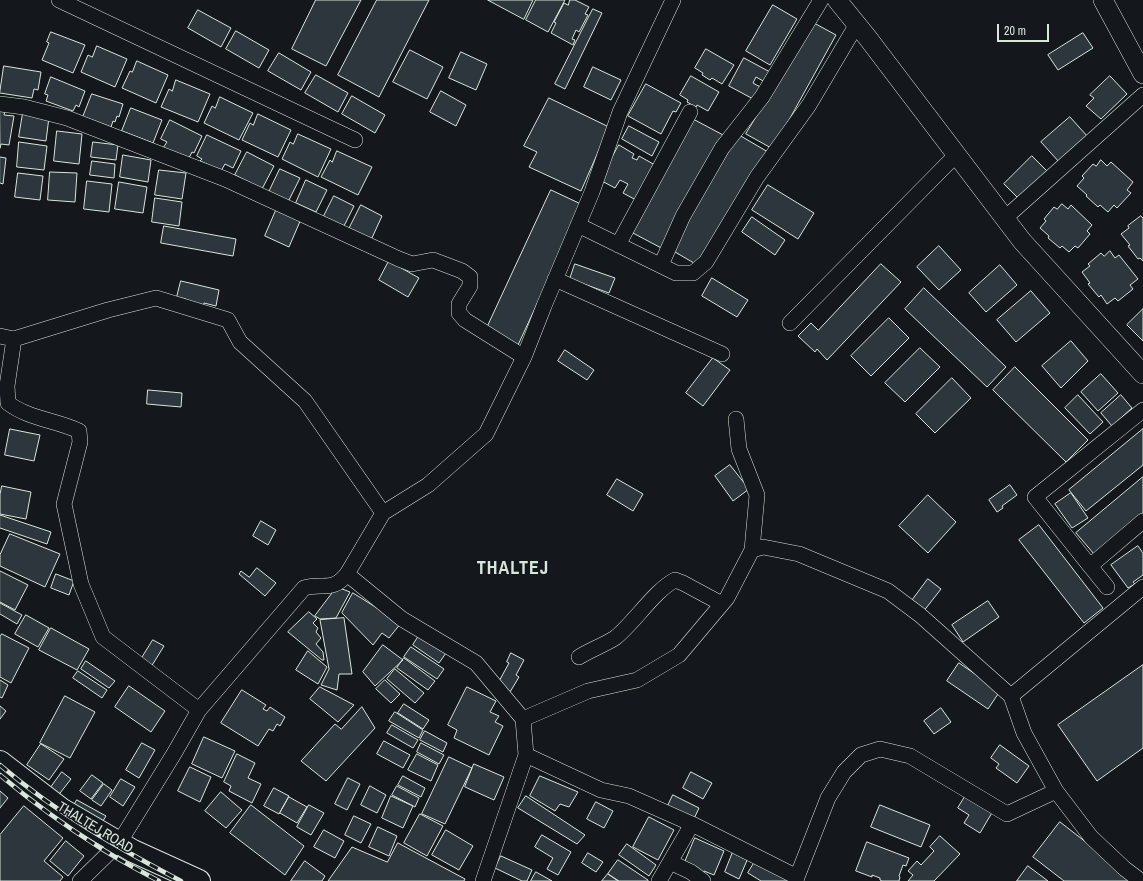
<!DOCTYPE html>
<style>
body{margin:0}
#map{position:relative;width:1143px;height:881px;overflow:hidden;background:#14181c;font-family:"Archivo Narrow",sans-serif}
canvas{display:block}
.scale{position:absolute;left:997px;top:24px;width:52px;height:18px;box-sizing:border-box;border:2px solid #d8e6dc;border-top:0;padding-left:5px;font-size:12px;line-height:14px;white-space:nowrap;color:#d8e6dc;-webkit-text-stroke:3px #14181c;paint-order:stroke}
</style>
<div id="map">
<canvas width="1143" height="881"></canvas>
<div class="scale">20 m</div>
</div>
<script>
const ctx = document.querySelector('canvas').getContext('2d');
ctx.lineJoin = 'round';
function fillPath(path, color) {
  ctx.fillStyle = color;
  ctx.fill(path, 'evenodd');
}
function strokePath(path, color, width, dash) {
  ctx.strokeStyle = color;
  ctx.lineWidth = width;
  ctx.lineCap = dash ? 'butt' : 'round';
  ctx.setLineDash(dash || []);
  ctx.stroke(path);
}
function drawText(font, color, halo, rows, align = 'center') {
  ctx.font = font + ' "Archivo Narrow",sans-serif';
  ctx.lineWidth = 3;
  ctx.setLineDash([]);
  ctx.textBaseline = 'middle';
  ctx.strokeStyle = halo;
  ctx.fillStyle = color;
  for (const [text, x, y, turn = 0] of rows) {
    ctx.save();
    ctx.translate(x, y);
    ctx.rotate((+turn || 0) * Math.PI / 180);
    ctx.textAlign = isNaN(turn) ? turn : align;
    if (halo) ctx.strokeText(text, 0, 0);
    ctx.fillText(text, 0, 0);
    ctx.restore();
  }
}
const building = new Path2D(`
 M316,0H361L326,66L292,49Z
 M377,0H429L379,97L338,75Z
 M488,0H533L524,19Z
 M536,0H565L548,32L526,20Z
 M570,0H575L589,7L585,14L588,15L579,32L576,30L572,39L575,40L573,45L551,33L556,23L554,22L564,3L568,5Z
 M773,5L797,19L770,65L746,51Z
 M593,9L602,13L565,89L555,84Z
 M198,10L231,28L221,47L188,28Z
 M814,23L836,35L773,149L746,134Z
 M236,31L269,50L259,68L226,49Z
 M51,32L85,45L73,73L42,60L49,43L47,42Z
 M1083,33L1093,48L1058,70L1048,55Z
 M97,46L127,59L115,87L81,72L88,55L92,57Z
 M706,49L734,65L722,84L712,78L710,80L702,75L703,73L695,68Z
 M410,50L443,67L427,99L393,82Z
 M461,52L487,64L476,90L449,78Z
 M279,53L311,72L301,90L268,71Z
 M744,58L770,72L765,82L756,77L753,83L762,88L755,100L729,86Z
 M137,61L168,75L156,103L122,88L130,71L132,72Z
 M4,66L41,72L38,90L34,89L32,98L0,93Z
 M593,67L621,80L611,100L584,87Z
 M316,75L348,93L338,112L305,93Z
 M691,76L719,92L708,111L697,105L696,107L687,102L688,100L680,95Z
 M1110,76L1127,94L1101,119L1086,106L1094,98L1090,95Z
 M51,77L85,91L79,107L76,105L73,111L46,101L48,95L45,94Z
 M176,80L210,94L198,122L161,107L169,89L172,91Z
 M646,84L681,103L676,112L673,111L661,134L628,116Z
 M441,91L466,105L456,126L430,112Z
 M92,94L123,104L119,117L117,116L115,122L113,121L111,127L83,117Z
 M352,96L385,115L375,133L342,114Z
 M220,97L253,113L239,140L204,123L212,106L215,108Z
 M549,98L609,127L581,191L529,167L537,152L524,146Z
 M131,108L162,120L153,143L122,131Z
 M0,110L5,111L4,115L14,116L9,145L1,144L0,148Z
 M23,113L49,117L46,141L19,137Z
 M258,114L291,130L278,157L242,140L250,123L253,125Z
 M1070,117L1088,137L1060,163L1041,142Z
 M693,119L725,136L665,250L633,233Z
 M170,120L202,136L194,153L192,152L188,160L163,148L167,142L161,139Z
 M629,126L659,142L652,156L622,139Z
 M57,131L82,134L79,164L54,161Z
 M298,134L331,149L318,177L282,159L290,142L293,144Z
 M207,135L241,151L233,168L225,164L221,171L200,161L202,159L197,156Z
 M739,135L768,152L699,266L670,249Z
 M19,142L47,146L44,170L17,167Z
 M93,142L118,145L116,160L91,157Z
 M619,145L634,154L632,158L637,160L639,156L655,165L636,200L623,193L628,184L620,180L615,188L600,180Z
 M337,151L372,167L358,195L321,177L330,160L332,162Z
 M247,152L274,166L262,189L235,175Z
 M123,155L151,160L148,182L120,177Z
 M1032,156L1050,174L1022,202L1004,184Z
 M0,157L6,158L3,184L0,183Z
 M1101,160L1107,166L1111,162L1133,182L1127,190L1131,193L1117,208L1114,205L1108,212L1100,205L1098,207L1086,196L1087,195L1077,186L1084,178L1082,176L1093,164L1096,166Z
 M92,161L115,164L114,178L90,175Z
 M280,169L300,178L288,202L269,192Z
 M159,170L186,173L182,199L155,195Z
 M50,172L77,173L75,202L48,200Z
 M18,173L43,176L40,200L15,197Z
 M306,180L327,190L316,212L296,203Z
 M87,181L112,184L109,212L84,209Z
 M119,182L147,187L143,213L115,209Z
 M768,185L814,213L798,239L752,210Z
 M551,190L583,205L518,345L486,330Z
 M334,196L354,206L343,228L323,218Z
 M155,198L182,202L179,226L152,222Z
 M1062,204L1068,209L1071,205L1092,225L1087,231L1090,234L1078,248L1075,246L1069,252L1062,246L1060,248L1048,238L1049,236L1040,228L1046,221L1044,219L1054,207L1057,209Z
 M361,205L382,216L371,240L349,229Z
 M277,208L301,219L289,247L265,236Z
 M1141,216L1143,218V261L1140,258L1138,259L1128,246L1130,245L1121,234L1129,228L1128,226Z
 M752,217L785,240L775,255L742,232Z
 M164,226L236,239L233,256L161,243Z
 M939,246L961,270L939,290L917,267Z
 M1110,251L1115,258L1119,255L1138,279L1130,285L1133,289L1118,301L1115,298L1107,304L1101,295L1099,297L1088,284L1090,283L1082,272L1090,266L1088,264L1101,253L1104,256Z
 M389,261L419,278L408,297L379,280Z
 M575,264L615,278L609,293L570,279Z
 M881,264L901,282L827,360L817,349L815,352L798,336L811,323L818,330Z
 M1000,265L1017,285L986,312L969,293Z
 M712,278L748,300L737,317L702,296Z
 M181,281L219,290L216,306L204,303L203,307L185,302L186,299L177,297Z
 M924,288L1006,367L987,387L905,309Z
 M1031,291L1050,313L1016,342L997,320Z
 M1143,309V341L1127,325Z
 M889,318L909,338L871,376L851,356Z
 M1071,341L1088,361L1061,388L1042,366Z
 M920,348L940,367L905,402L885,383Z
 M565,350L594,370L587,380L558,361Z
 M713,358L730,370L703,406L686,393Z
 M1015,367L1088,440L1066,462L993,390Z
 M1101,374L1118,393L1098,411L1081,392Z
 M952,378L971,398L935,433L916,414Z
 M148,390L182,393L181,407L147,404Z
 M1078,395L1103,422L1090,434L1065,408Z
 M1121,395L1132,408L1112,426L1101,413Z
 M10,429L40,435L34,461L5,455Z
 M1143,429V465L1086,511L1069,490Z
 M730,465L749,489L733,501L715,476Z
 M1143,477V513L1094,554L1076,533Z
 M617,479L643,494L633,511L607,495Z
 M1010,485L1017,495L1002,506L1003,508L997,512L989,500Z
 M2,486L31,492L26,519L0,514V495Z
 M1071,493L1088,518L1072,528L1055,504Z
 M928,495L956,522L928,553L899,526Z
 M0,515L51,532L47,544L0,528Z
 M261,521L276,530L268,545L253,536Z
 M1039,525L1103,608L1084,623L1019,540Z
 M10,534L60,554L45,587L0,566V555Z
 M1138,546L1143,553V575L1133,582L1135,584L1128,588L1111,565Z
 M257,568L276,583L265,596L239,574L241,571L249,577Z
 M0,571L28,585L15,610L0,602Z
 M56,574L74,581L69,595L51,588Z
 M928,579L941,589L923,612L911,602Z
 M337,587L350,592L336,618L320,619L315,616Z
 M353,593L401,623L389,638L382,633L373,645L342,613Z
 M988,601L999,617L963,642L952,625Z
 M0,603L22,615L17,624L0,614Z
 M309,612L317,619L313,623L318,628L316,632L321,638L316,644L323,652L324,660H322L288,632Z
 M26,615L49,628L38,647L15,634Z
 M344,618L352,674H339L337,690L321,685L329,669L320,620Z
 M51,628L89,649L77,670L39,650Z
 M2,634L29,648L11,683L0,677V637Z
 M420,634L446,653L439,663L413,645Z
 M153,640L164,646L151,667L140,661Z
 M383,645L403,660L375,686L363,672Z
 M411,647L444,669L437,679L404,657Z
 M308,651L327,667L318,684L296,670Z
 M511,653L524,660L516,675L519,677L510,692L497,685L509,663L507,662Z
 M404,658L435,681L428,690L397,668Z
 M86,661L115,681L109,688L81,669Z
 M959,663L1000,691L988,709L947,681Z
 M1143,665V748L1097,781L1058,725Z
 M395,669L424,693L415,703L387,679Z
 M78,671L107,690L102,698L73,678Z
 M0,680L8,685L2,698L0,697Z
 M385,680L400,694L391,703L376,689Z
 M129,686L165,711L151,732L115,707Z
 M320,687L354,705L338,722L310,699Z
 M467,687L496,701L490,712L499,716L495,722L503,726L489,755L454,738L457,730L448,725Z
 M242,690L266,705L263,709L267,711L270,707L285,717L280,726L277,724L273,731L269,729L258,746L221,723Z
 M65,696L95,712L70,758L40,743Z
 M404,704L429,720L423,729L398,713Z
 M0,706L6,711L0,719Z
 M362,707L375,728L326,781L301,761L335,724L341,729Z
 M941,708L951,722L934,734L924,721Z
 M395,712L423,730L419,738L389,721Z
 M392,725L418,740L413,748L387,733Z
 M425,731L447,743L443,752L420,740Z
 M204,737L235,751L222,778L192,764Z
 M384,741L410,755L403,768L377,754Z
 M142,743L155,750L139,778L126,770Z
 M421,743L444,755L439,764L417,752Z
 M41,744L64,759L49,780L27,765Z
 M1000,745L1029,766L1017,783L996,768L999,764L991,758Z
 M237,754L255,763L248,778L261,784L252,803L229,791L231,786L224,782Z
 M417,754L438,765L431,781L408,770Z
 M449,757L472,768L445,824L422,814Z
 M474,764L504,777L494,800L465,787Z
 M190,767L211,777L200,802L178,791Z
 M62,772L71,779L57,797L49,790Z
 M691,772L712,783L703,799L683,788Z
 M92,775L103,783L91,799L80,791Z
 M403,776L425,788L421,797L398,785Z
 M540,776L578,792L569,807L560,804L555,811L530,796Z
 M348,778L360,784L347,810L335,804Z
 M121,779L135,787L123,806L110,797Z
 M104,784L112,790L101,806L92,800Z
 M370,786L386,795L377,813L361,805Z
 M397,786L419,798L415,807L392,795Z
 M274,788L289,796L279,814L264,806Z
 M0,791L8,798L0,808Z
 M221,792L242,810L226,828L205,811Z
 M673,795L699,808L692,823L666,810Z
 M966,795L993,811L980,833L964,823L969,815L958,808Z
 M391,796L413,806L403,828L382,818Z
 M526,796L585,835L577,844L518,808Z
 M289,797L307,807L297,823L280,813Z
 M77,800L106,816L101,824L72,809Z
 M596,802L613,811L604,828L587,819Z
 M251,805L304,846L285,875L230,833Z
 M309,805L324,813L311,835L297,827Z
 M880,805L930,825L921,847L871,827Z
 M24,806L63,838L44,861L63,877L60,881H0V835Z
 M420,814L443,826L427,856L404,843Z
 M354,816L371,824L361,843L345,835Z
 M649,817L674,830L658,860L633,847Z
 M1060,822L1136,881H1064L1033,857Z
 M378,827L397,836L389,856L369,847Z
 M324,830L344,841L335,858L314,847Z
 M446,830L473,846L459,870L432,855Z
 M542,835L571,852L558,875L547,869L553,858L535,847Z
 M940,836L960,854L934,881H908L913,875L908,871L917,861L921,865L934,851L930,847Z
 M695,838L724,851L714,875L704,871L703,873L685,862Z
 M66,841L84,856L68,876L50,861Z
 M867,842L909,858L906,866L903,865L899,876L900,877L899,881H882L880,880V878L872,875V877L856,871Z
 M398,843L465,879L464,881H328L352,847L387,862Z
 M627,844L656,865L649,876L619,855Z
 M733,852L748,858L739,879L725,872Z
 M588,853L603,862L596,872L582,863Z
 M501,856L532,870L527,881H522L495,868Z
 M618,860L648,880V881H619L608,874Z
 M756,860L790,881H761L748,873Z
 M305,861L325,876L322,881H291Z
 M1028,866L1048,881H1017Z
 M536,872L552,881H531Z
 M608,874L618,881H602Z`);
fillPath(building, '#2c363c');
strokePath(building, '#d8e6dc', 1);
const minor = new Path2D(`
 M59,0L355,140
 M0,104L24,107L67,118L225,179L399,259L412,264L433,260L462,271L470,277V286L459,304V313L465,320L524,357
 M1005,218L1143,95
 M578,225L676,273H693L706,262L757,177L809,105L857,24
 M618,245L690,112
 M661,265L683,216L722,148L762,97L821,0
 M555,279L722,354
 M790,323L956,155
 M0,336L14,339L108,310L156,298L228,320L240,342L305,401L383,513L347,574C332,593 323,582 304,588L199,710
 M14,339L7,386L8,403C29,419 56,420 79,431L80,442L64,504L81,584L103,637L199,710L175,752L119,843L80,881
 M1143,410L1035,497L1090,566L1143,521
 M383,513L428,485L486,434L524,357L544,306L592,192L620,112L673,0
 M752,550L763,547L799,554L888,591L920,615L1011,696L1143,587
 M1090,566L1107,587
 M347,574L402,619L476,663L523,719L526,755
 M579,657C590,650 604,645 615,638C635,622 654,591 675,580L683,583L722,604
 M1011,696L1024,733L1056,791L1091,837L1125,869L1141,881
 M523,719L588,691L637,680L679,655L727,598L752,550L757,495L739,449L736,419
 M670,862L691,872L703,881
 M797,877L828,798L844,772L861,755L880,749L910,756L1007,814L1056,791
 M483,881L526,755L601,790L629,796L692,824L797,877L796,881
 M659,881L692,824`);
const tertiary = new Path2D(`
 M837,0L867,37L1022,241L1143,374
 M1103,0L1143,74`);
const secondary = new Path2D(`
 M0,762L61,809L133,851L199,881`);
strokePath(minor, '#d8e6dc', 16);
strokePath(tertiary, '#d8e6dc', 20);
strokePath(secondary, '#d8e6dc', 24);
strokePath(minor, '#14181c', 15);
strokePath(tertiary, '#14181c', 19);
strokePath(secondary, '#14181c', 22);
const rail = new Path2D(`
 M0,765C55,812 118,848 181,881
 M0,775C32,802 67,827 102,849C121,861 140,871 159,881`);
strokePath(rail, '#d8e6dc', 4.5);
strokePath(rail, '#14181c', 3, [9]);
drawText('14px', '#d8e6dc', '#14181c', [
 ["THALTEJ ROAD",95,828,31]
]);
ctx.letterSpacing = '1px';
drawText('bold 18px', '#d8e6dc', '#14181c', [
 ["THALTEJ",513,569]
]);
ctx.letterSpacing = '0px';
</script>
